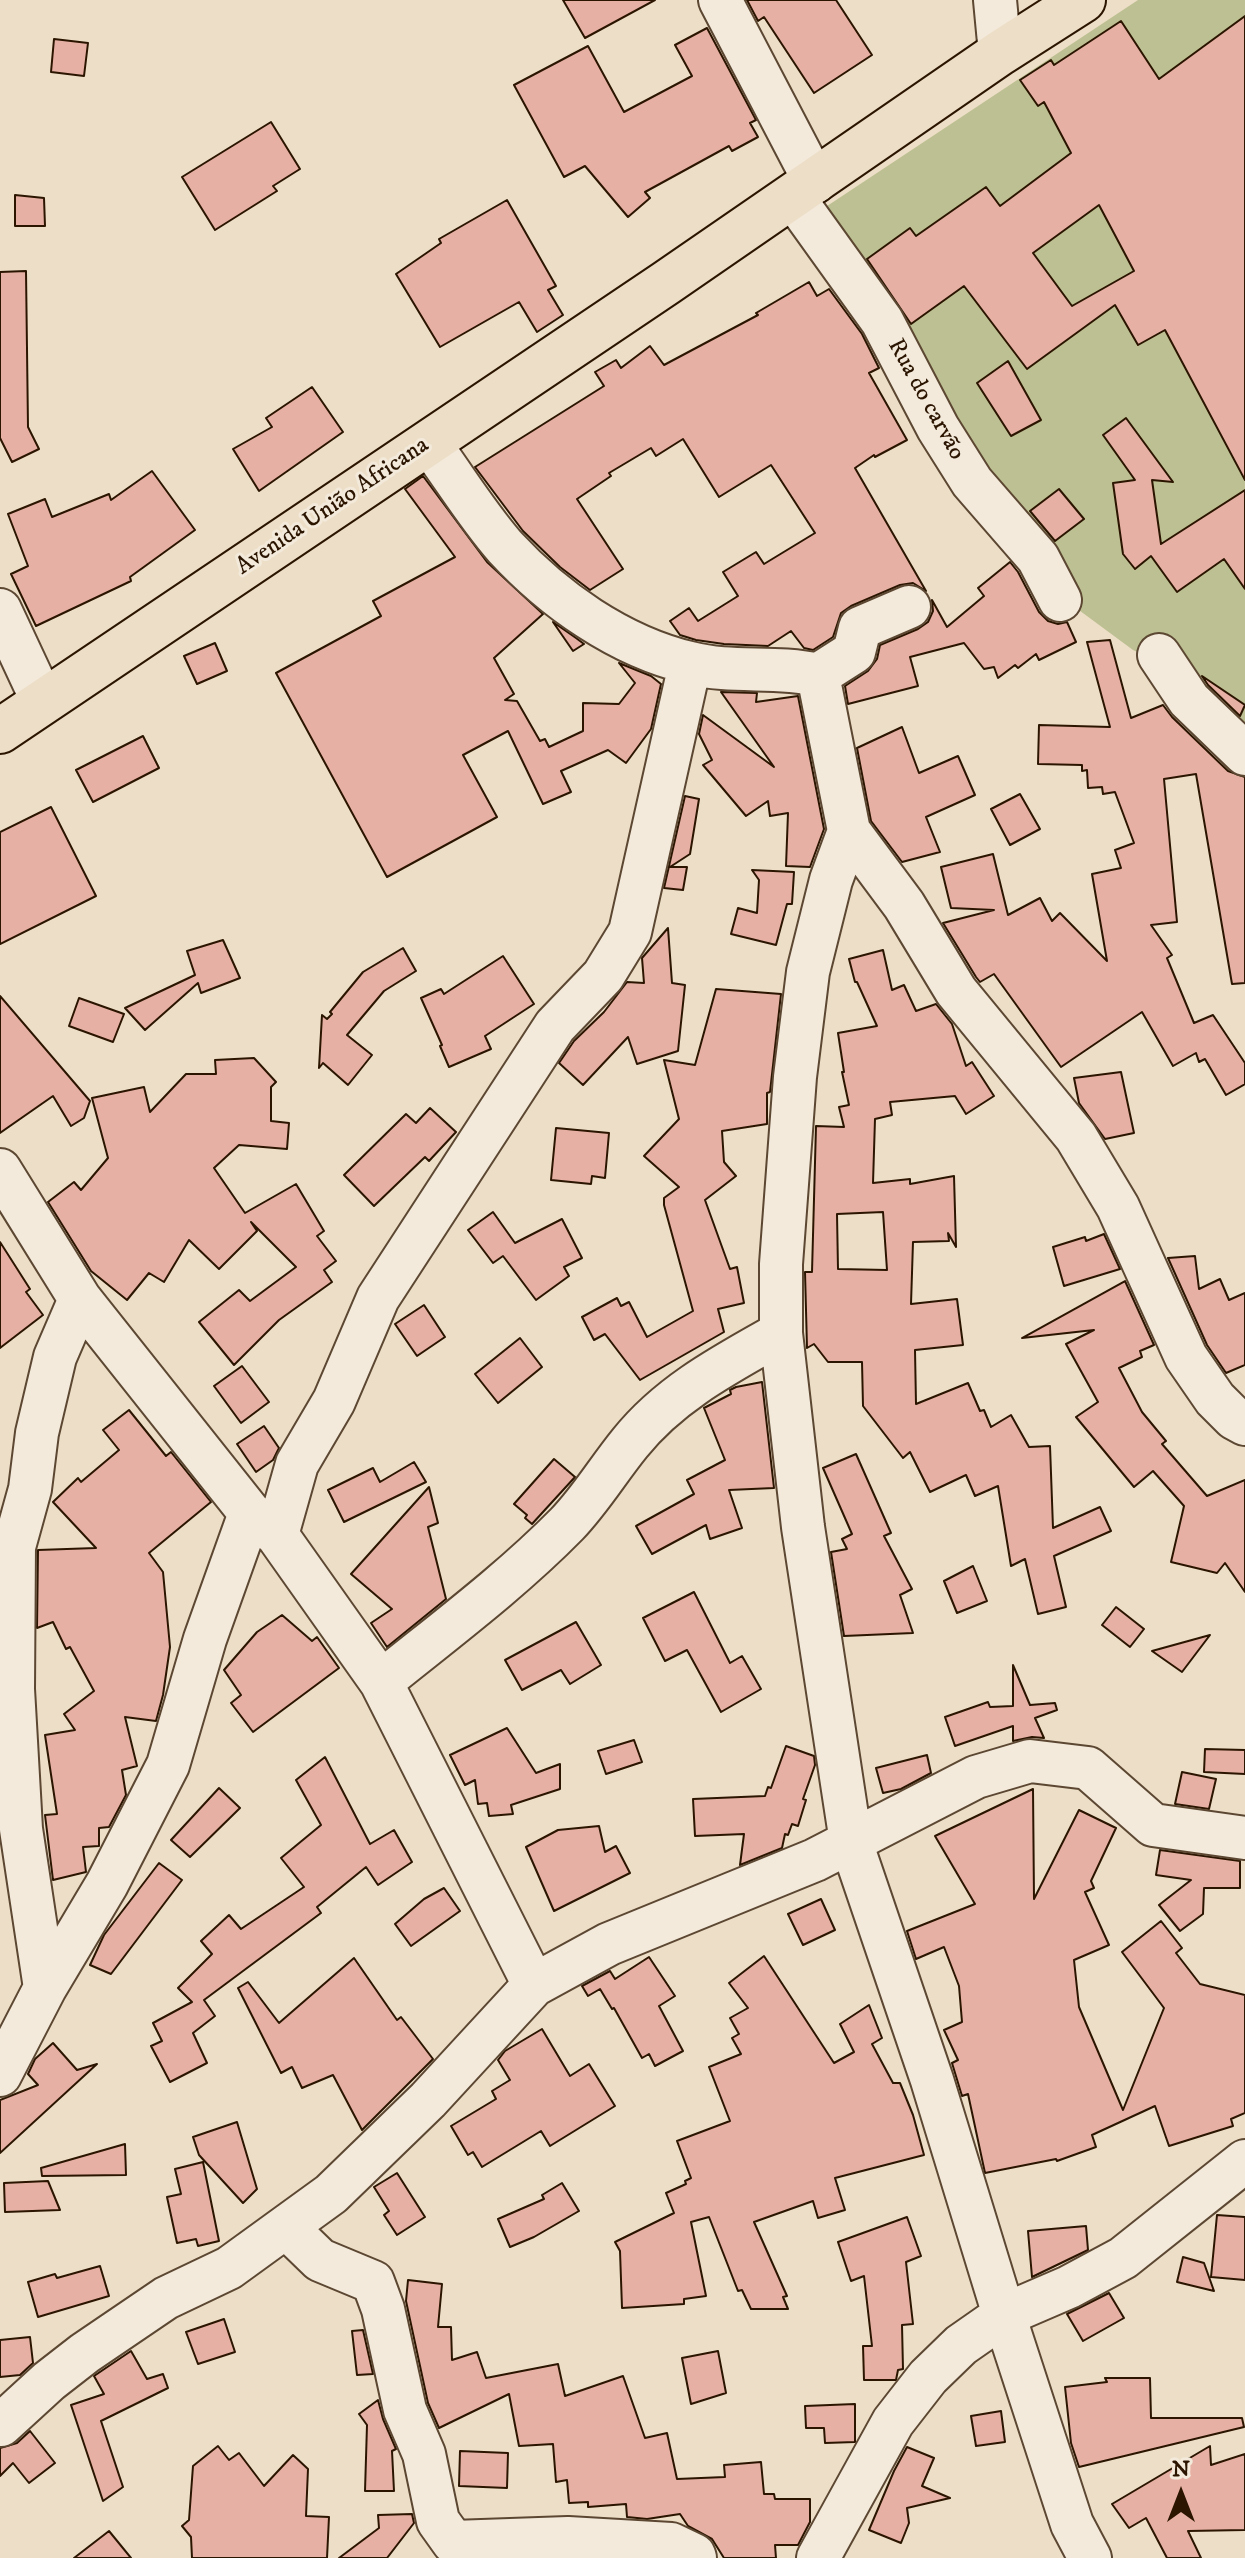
<!DOCTYPE html>
<meta charset="utf-8">
<style>
body{margin:0}
#map{position:relative;width:1245px;height:2558px;overflow:hidden;background:#eddec7;font-family:"IM FELL DW Pica",serif}
canvas{display:block}
.north{position:absolute;left:1141px;top:2454px;width:80px;height:80px;-webkit-text-stroke:6px #f3eadb;paint-order:stroke;rotate:0deg;font-size:22px;font-weight:700;line-height:32px;text-align:center;color:#2b1500}
.north::after{content:'';display:block;margin:auto;width:28px;height:36px;background:#2b1500;clip-path:polygon(50% 0,100% 100%,50% 72%,0 100%)}
</style>
<div id="map">
<canvas width="1245" height="2558"></canvas>
<div class="north">N</div>
</div>
<script>
const ctx = document.querySelector('canvas').getContext('2d');
ctx.lineJoin = 'round';
function fillPath(path, color) {
  ctx.fillStyle = color;
  ctx.fill(path, 'evenodd');
}
function strokePath(path, color, width, dash) {
  ctx.strokeStyle = color;
  ctx.lineWidth = width;
  ctx.lineCap = dash ? 'butt' : 'round';
  ctx.setLineDash(dash || []);
  ctx.stroke(path);
}
function drawText(font, color, halo, rows, align = 'center') {
  ctx.font = font + ' "IM FELL DW Pica",serif';
  ctx.lineWidth = 6;
  ctx.setLineDash([]);
  ctx.textBaseline = 'middle';
  ctx.strokeStyle = halo;
  ctx.fillStyle = color;
  for (const [text, x, y, turn = 0] of rows) {
    ctx.save();
    ctx.translate(x, y);
    ctx.rotate((+turn || 0) * Math.PI / 180);
    ctx.textAlign = isNaN(turn) ? turn : align;
    if (halo) ctx.strokeText(text, 0, 0);
    ctx.fillText(text, 0, 0);
    ctx.restore();
  }
}
fillPath(new Path2D(`
 M1138,0H1245V759L1159,662L1133,650L1068,602L812,216Z`), '#bdc092');
const building = new Path2D(`
 M563,0H655L585,38Z
 M747,0H836L872,55L814,93L764,17L758,21Z
 M1245,16V480L1165,330L1138,345L1115,305L1027,369L964,286L911,324L867,259L910,228L916,236L986,187L1000,206L1071,153L1044,102L1038,106L1020,80L1051,60L1054,65L1121,21L1159,79ZM1099,205L1134,271L1072,306L1033,253Z
 M707,28L756,120L750,123L758,137L732,151L729,146L645,192L650,198L628,217L585,166L564,177L514,85L588,46L624,112L692,76L675,45Z
 M54,39L88,43L84,76L51,72Z
 M271,122L300,169L273,186L277,191L215,230L182,177Z
 M15,195L44,198L45,226H15Z
 M507,200L556,286L548,290L563,315L537,332L519,302L440,347L396,274L441,243L439,239Z
 M26,271L28,427L39,449L12,462L0,438V272Z
 M809,282L817,296L829,289L862,334L879,368L869,373L907,440L875,457L874,455L855,468L926,591L913,583L900,585L851,606L841,613L833,637L813,650L804,648L791,631L768,646L724,644L696,640L680,635L670,621L689,608L698,621L738,596L723,572L756,552L764,564L815,533L771,465L719,497L683,439L656,456L651,448L609,473L611,476L577,499L623,569L590,590L560,567L523,531L475,467L604,386L595,372L616,360L621,368L650,346L664,365L758,315L756,313Z
 M1008,361L1041,420L1011,436L977,383Z
 M312,387L343,432L259,491L233,449L272,427L266,418Z
 M1126,418L1173,482L1152,480L1161,544L1245,490V589L1224,559L1177,592L1151,556L1135,569L1123,554L1113,483L1135,480L1103,435Z
 M152,471L195,530L130,577L131,581L36,626L11,574L28,566L8,514L45,499L52,517L109,494L111,500Z
 M423,476L487,562L543,614L494,658L514,694L505,700L517,701L540,741L545,739L549,747L583,731V703L619,704L635,683L619,663L651,676L661,684L651,729L626,763L608,750L561,771L571,792L543,804L508,731L463,755L497,817L387,877L276,673L381,616L373,601L455,557L405,489Z
 M1059,489L1084,519L1055,541L1030,511Z
 M1010,562L1018,572L1039,612L1048,621L1058,624L1067,622L1076,642L1039,660L1036,654L1018,668L1015,665L998,678L994,667L984,669L964,643L910,657L918,686L848,704L845,686L868,671L877,659L880,645L918,629L928,622L933,611L932,600L947,627L984,596L978,588Z
 M553,622L576,638L584,644L573,651Z
 M1110,640L1131,718L1163,705L1172,717L1228,771L1245,777V983L1232,984L1196,774L1164,779L1177,922L1151,925L1172,955L1167,958L1194,1023L1213,1015L1245,1063V1084L1226,1095L1205,1059L1199,1062L1196,1053L1173,1066L1142,1012L1061,1067L994,974L980,982L976,977L943,923L994,910L951,908L941,867L993,854L1008,915L1040,898L1052,921L1060,913L1107,961L1092,874L1121,868L1115,850L1134,843L1115,792L1103,794L1102,787L1088,788L1087,770L1082,771V765L1038,764L1039,725L1110,727L1087,642Z
 M215,643L227,671L197,684L184,656Z
 M1202,676L1245,705L1240,716L1208,685Z
 M721,692L757,693L756,702L798,696L824,829L810,867L786,866L788,813L770,816L768,801L746,816L703,765L712,760L699,734L703,715L774,767Z
 M902,727L919,773L958,756L975,795L926,817L940,852L902,862L871,821L857,748Z
 M143,736L159,768L93,802L76,770Z
 M1020,794L1040,829L1010,845L991,809Z
 M685,796L699,799L690,854L670,867H687L683,890L664,888Z
 M51,807L96,896L0,944V832Z
 M752,870L794,872L792,904H787L776,945L731,934L738,908L757,913L759,880Z
 M668,928L672,983L685,985L678,1051L637,1064L628,1037L583,1085L559,1063L574,1041L604,1012L627,982L644,983L642,958Z
 M223,940L240,978L201,993L198,983L145,1030L125,1008L195,975L187,951Z
 M403,948L416,971L384,991L347,1035L372,1055L348,1085L323,1063L319,1068L322,1015L327,1019L332,1014L330,1012L363,972Z
 M883,950L892,990L904,985L916,1011L936,1004L952,1024L966,1066L972,1062L994,1096L966,1114L955,1096L890,1102L892,1115L875,1119L873,1183L910,1179V1184L954,1176L956,1247L948,1233L949,1241L913,1242L911,1304L957,1299L963,1345L915,1350L916,1404L968,1383L980,1411L984,1410L991,1427L1011,1415L1029,1447L1050,1446L1053,1528L1100,1507L1111,1531L1054,1556L1066,1607L1038,1614L1025,1559L1011,1566L998,1486L975,1496L966,1475L930,1492L910,1452L903,1458L863,1406L862,1362H828L814,1344L807,1348L805,1272H812L816,1126L844,1127L839,1107L849,1105L842,1072H844L838,1033L877,1026L857,982H855L849,959ZM883,1212L887,1270L838,1269L837,1214Z
 M503,956L534,1004L485,1036L491,1049L449,1067L440,1046L442,1045L421,998L441,989L444,994Z
 M716,989L781,994L770,1092L767,1093V1124L722,1131L724,1162L736,1176L705,1200L730,1269L737,1267L744,1303L718,1309L724,1332L640,1380L605,1334L594,1340L582,1317L617,1298L621,1306L629,1302L647,1337L693,1311L664,1205V1198L679,1187L644,1156L679,1119L664,1060L695,1065Z
 M0,996L90,1101L84,1118L71,1126L53,1096L0,1133Z
 M79,998L124,1014L113,1042L69,1026Z
 M254,1058L276,1082L271,1087V1121L289,1123L287,1149L239,1145L214,1168L245,1213L296,1184L324,1231L317,1236L336,1261L324,1270L332,1282L279,1320L234,1365L199,1322L239,1290L250,1301L296,1267L251,1222L257,1231L219,1269L189,1240L164,1282L149,1273L127,1300L91,1271L48,1202L74,1182L81,1190L108,1158L92,1098L144,1087L150,1112L186,1074H216L215,1060Z
 M1121,1072L1134,1133L1105,1139L1079,1103L1074,1078Z
 M430,1108L456,1132L429,1161L425,1157L374,1206L344,1175L406,1114L416,1123Z
 M556,1128L609,1133L605,1178L592,1176L591,1184L551,1180Z
 M493,1212L515,1243L562,1219L582,1258L564,1267L569,1276L536,1300L503,1256L493,1263L468,1230Z
 M1104,1234L1120,1269L1064,1286L1053,1247L1085,1237L1086,1241Z
 M0,1242L30,1289L26,1292L43,1315L0,1348Z
 M1195,1256L1199,1289L1220,1279L1229,1300L1245,1293V1365L1226,1373L1207,1345L1168,1258Z
 M1125,1281L1154,1345L1140,1351L1142,1357L1119,1368L1142,1412L1166,1441L1162,1444L1207,1496L1245,1480V1592L1225,1563L1217,1573L1171,1562L1184,1506L1153,1471L1134,1487L1076,1417L1098,1402L1066,1344L1094,1330L1022,1338Z
 M424,1305L445,1337L417,1356L395,1324Z
 M520,1338L542,1367L498,1403L475,1374Z
 M242,1366L269,1402L241,1423L214,1386Z
 M762,1382L774,1488L729,1490L742,1528L710,1539L706,1525L652,1554L636,1526L694,1494L687,1480L725,1460L704,1408L731,1394L730,1390L736,1387Z
 M129,1410L166,1456L171,1452L211,1502L149,1553L163,1572L170,1647L163,1695L156,1721L125,1717L137,1766L122,1770L126,1795L109,1827L99,1828V1846L83,1847L86,1872L53,1880L45,1815L57,1814L45,1735L75,1730L64,1714L94,1691L70,1647L66,1649L53,1622L37,1628L38,1550L96,1548L53,1502L78,1478L81,1482L119,1450L103,1430Z
 M264,1426L279,1448L273,1460L256,1472L237,1444Z
 M856,1454L891,1533L884,1536L912,1589L900,1595L913,1633L844,1636L831,1552L847,1549L842,1539L852,1534L823,1468Z
 M554,1459L575,1477L532,1524L525,1518L527,1515L514,1504Z
 M414,1462L426,1482L344,1522L328,1490L373,1468L380,1482Z
 M429,1487L438,1523L428,1527L446,1599L387,1647L371,1623L392,1609L351,1574Z
 M973,1566L987,1601L957,1613L944,1581Z
 M694,1592L730,1663L742,1656L761,1689L721,1712L687,1650L665,1661L643,1618Z
 M1116,1607L1144,1629L1130,1647L1102,1625Z
 M282,1615L312,1641L317,1637L339,1668L253,1732L231,1703L241,1695L224,1670L257,1632Z
 M576,1622L601,1665L570,1684L561,1670L522,1690L505,1660Z
 M1210,1635L1182,1672L1152,1651Z
 M1013,1665L1030,1705L1055,1703L1057,1710L1035,1718L1044,1738L1032,1737L1013,1741V1726L955,1746L945,1717L988,1702L990,1707L1013,1706Z
 M507,1728L536,1773L560,1764V1789L511,1805L513,1814L489,1816L487,1803L478,1804L475,1780L465,1785L450,1755Z
 M634,1740L642,1762L606,1774L598,1751Z
 M786,1746L814,1756L815,1765L803,1799L806,1800L798,1826L792,1824L788,1835L785,1834L782,1848L740,1865L744,1834L695,1836L693,1799L765,1796L768,1787L771,1788Z
 M1205,1749L1245,1750V1774L1204,1772Z
 M927,1755L931,1773L901,1789L883,1793L876,1768Z
 M325,1757L370,1844L394,1830L412,1862L378,1885L366,1867L317,1907L321,1913L204,2000L215,2016L193,2033L207,2063L170,2082L151,2046L162,2041L153,2023L192,2002L178,1988L212,1954L201,1941L229,1915L241,1929L304,1887L281,1858L321,1825L296,1780Z
 M1182,1772L1216,1779L1209,1809L1175,1804Z
 M219,1788L240,1808L190,1857L171,1840Z
 M1033,1789L1034,1899L1079,1810L1116,1828L1091,1881L1094,1888L1085,1892L1109,1945L1074,1960L1079,2007L1123,2110L1164,2008L1122,1952L1161,1921L1182,1948L1176,1953L1200,1984L1245,1995V2113L1231,2119L1233,2126L1169,2146L1155,2106L1092,2135L1096,2147L1057,2161L1056,2159L985,2173L968,2094L962,2096L952,2063L958,2060L944,2030L962,2022L959,1986L944,1947L916,1959L907,1931L975,1904L935,1836Z
 M599,1826L605,1852L616,1846L630,1873L554,1911L526,1847L558,1830Z
 M1160,1850L1240,1861V1888H1204L1203,1914L1180,1931L1159,1905L1191,1880L1156,1875Z
 M159,1863L182,1880L111,1974L90,1965L104,1935Z
 M444,1888L460,1911L411,1946L395,1924L424,1899Z
 M821,1899L835,1930L803,1945L788,1914Z
 M764,1956L834,2063L854,2052L840,2024L869,2005L882,2038L872,2044L893,2083H900L913,2115L924,2155L835,2178L845,2210L818,2218L813,2201L754,2222L787,2296L783,2297L788,2309H751L742,2290L738,2291L709,2217L691,2222L706,2296L684,2299V2304L622,2308L620,2251L615,2242L674,2213L666,2193L686,2184L685,2181L691,2178L677,2141L730,2121L709,2067L741,2054L732,2038L739,2034L730,2018L748,2008L729,1983Z
 M649,1957L675,1996L659,2006L683,2051L655,2066L649,2054L642,2058L614,2008L612,2009L600,1989L588,1996L582,1986L610,1971L615,1979Z
 M354,1958L397,2020L401,2017L433,2059L362,2130L333,2075L302,2088L292,2067L281,2073L238,1988L248,1982L279,2023Z
 M542,2029L570,2076L589,2064L615,2106L550,2146L541,2131L482,2167L473,2152L468,2155L451,2126L496,2099L492,2091L510,2080L498,2060L505,2051Z
 M53,2043L77,2070L97,2064L0,2153V2100L38,2085L28,2074L35,2059Z
 M237,2122L257,2189L243,2203L199,2155L193,2137Z
 M125,2144L126,2175L42,2176L41,2168Z
 M203,2162L219,2241L198,2246L196,2239L177,2243L167,2197L181,2194L175,2169Z
 M397,2173L425,2217L397,2235L384,2215L389,2211L374,2187Z
 M48,2181L60,2210L5,2212L4,2183Z
 M562,2183L579,2211L534,2237L510,2247L498,2219L544,2199L542,2195Z
 M1217,2215L1245,2217V2280L1211,2277Z
 M907,2217L921,2256L906,2262L913,2324L902,2325L903,2369L898,2370L896,2380H864L863,2346H872L864,2276L851,2281L838,2242Z
 M1086,2226L1088,2250L1032,2277L1028,2231Z
 M1183,2257L1204,2263L1214,2291L1177,2282Z
 M100,2266L109,2296L38,2317L28,2282L55,2274L57,2278Z
 M408,2280L442,2284L438,2327H451L452,2360L477,2352L486,2378L558,2364L565,2396L623,2376L645,2438L667,2433L677,2479L725,2477L724,2465L761,2462L764,2494H774L775,2499H810V2522L798,2545H775L776,2558H724L712,2539L688,2526L680,2514L647,2519L627,2517L626,2504L588,2507V2502L569,2503L567,2480L556,2482L553,2444L519,2446L509,2394L439,2428L428,2403L406,2301Z
 M1109,2293L1124,2318L1083,2341L1067,2314Z
 M224,2319L235,2352L198,2364L186,2332Z
 M363,2330L373,2374L357,2375L352,2331Z
 M30,2337L33,2363L20,2375L0,2377V2340Z
 M131,2351L147,2379L163,2374L168,2388L101,2421L123,2487L103,2501L71,2405L104,2394L94,2376Z
 M718,2351L726,2393L691,2404L682,2358Z
 M1105,2378H1150L1151,2418H1242L1244,2427L1079,2467L1071,2443L1065,2387L1107,2382Z
 M378,2400L383,2419L396,2449L392,2451L394,2491H365L367,2425L359,2414Z
 M855,2404V2442L825,2443L824,2428H806L805,2406Z
 M1001,2411L1005,2442L976,2446L971,2416Z
 M30,2431L55,2463L29,2483L13,2463L0,2476V2448L17,2443Z
 M218,2446L229,2460L239,2453L264,2486L293,2455L308,2469L306,2516L329,2517L327,2558H192L191,2537L182,2526L189,2520L193,2466Z
 M1210,2446L1211,2465L1245,2454V2530L1188,2531L1201,2558H1167L1146,2518L1129,2528L1112,2504Z
 M907,2447L934,2458L922,2486L950,2498L907,2508L909,2523L901,2543L869,2530L894,2471Z
 M460,2451L508,2453L507,2488L459,2486Z
 M412,2514L414,2523L387,2558H339L379,2528L378,2515Z
 M109,2531L131,2558H74Z`);
fillPath(building, '#e6b0a4');
strokePath(building, '#2b1500', 2);
const minor = new Path2D(`
 M720,0L815,182
 M995,0L1000,53
 M793,197L882,321L938,428L972,482L1038,558L1060,600
 M429,443C454,477 477,515 505,547C554,600 619,646 690,663C732,674 775,665 818,675L854,652L860,628L909,607
 M0,610L43,702
 M1159,655L1189,700L1245,754
 M818,675L849,831L904,905L956,991L1076,1137L1118,1207L1186,1357L1215,1399L1234,1418L1245,1424
 M849,831L831,880L808,972L795,1077L781,1264V1333L803,1527L851,1842L932,2080L1004,2315L1072,2524L1090,2558
 M0,1170L80,1299L250,1513L277,1535L381,1682L534,1985
 M277,1535L297,1464L334,1401L378,1298L555,1026L603,976L630,932L690,664
 M381,1682C444,1631 510,1582 567,1524C591,1499 608,1470 630,1443C670,1393 726,1364 781,1333
 M45,1988L21,1829L13,1689L14,1547L30,1489L37,1433L55,1357L80,1299
 M0,2075L45,1988L107,1884L168,1765L205,1639L250,1513
 M287,2228L320,2260L373,2282L383,2309L405,2410L424,2454L438,2521L453,2542L568,2538L671,2544L694,2555L695,2558
 M1,2425L49,2381L85,2353L166,2298L229,2268L331,2194L428,2100L534,1985L609,1944L815,1860L976,1777L1030,1761L1088,1768L1153,1825L1245,1838
 M818,2558L893,2422L928,2377L961,2345L1004,2315L1069,2287L1123,2258L1245,2161`);
const major = new Path2D(`
 M0,731L666,283L1000,53L1083,0`);
strokePath(minor, '#5c4732', 46);
strokePath(major, '#2b1500', 48);
strokePath(minor, '#f3eadb', 42);
strokePath(major, '#eddec7', 44);
drawText('24px', '#2b1500', '#f3eadb', [
 ["Rua do carvão",925,400,61],
 ["Avenida União Africana",333,507,-34]
]);
</script>
